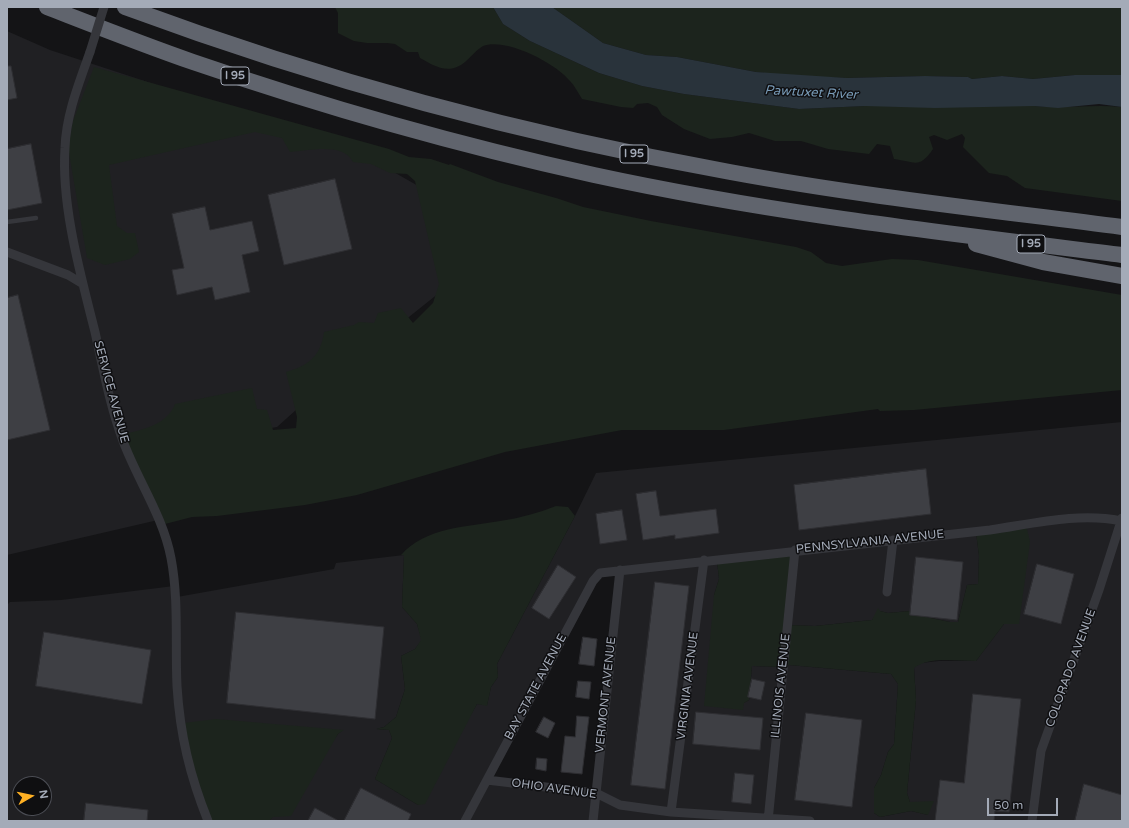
<!DOCTYPE html>
<style>
body{margin:0}
#map{position:relative;width:1129px;height:828px;overflow:hidden;background:#141416;font-family:"Varela Round",sans-serif}
canvas{display:block}
.frame{position:absolute;inset:0;border:8px solid #a4abb8;pointer-events:none}
.north{position:absolute;left:12px;top:776px;width:40px;height:40px;box-sizing:border-box;background:#0f0f11;border:1px solid #4b4d54;border-radius:50%;rotate:81deg;font-size:11px;font-weight:700;line-height:16px;text-align:center;color:#a4abb8}
.north::after{content:'';display:block;margin:auto;width:14px;height:18px;background:#ffb023;clip-path:polygon(50% 0,100% 100%,50% 72%,0 100%)}
.scale{position:absolute;left:987px;top:798px;width:71px;height:18px;box-sizing:border-box;border:2px solid #a4abb8;border-top:0;padding-left:5px;font-size:12px;line-height:14px;white-space:nowrap;color:#a4abb8;-webkit-text-stroke:3px #0f0f11;paint-order:stroke}
</style>
<div id="map">
<canvas width="1129" height="828"></canvas>
<div class="frame"></div>
<div class="north">N</div>
<div class="scale">50 m</div>
</div>
<script>
const ctx = document.querySelector('canvas').getContext('2d');
ctx.lineJoin = 'round';
function fillPath(path, color) {
  ctx.fillStyle = color;
  ctx.fill(path, 'evenodd');
}
function strokePath(path, color, width, dash) {
  ctx.strokeStyle = color;
  ctx.lineWidth = width;
  ctx.lineCap = dash ? 'butt' : 'round';
  ctx.setLineDash(dash || []);
  ctx.stroke(path);
}
function drawText(font, color, halo, rows, align = 'center') {
  ctx.font = font + ' "Varela Round",sans-serif';
  ctx.lineWidth = 3;
  ctx.setLineDash([]);
  ctx.textBaseline = 'middle';
  ctx.strokeStyle = halo;
  ctx.fillStyle = color;
  for (const [text, x, y, turn = 0] of rows) {
    ctx.save();
    ctx.translate(x, y);
    ctx.rotate((+turn || 0) * Math.PI / 180);
    ctx.textAlign = isNaN(turn) ? turn : align;
    if (halo) ctx.strokeText(text, 0, 0);
    ctx.fillText(text, 0, 0);
    ctx.restore();
  }
}
fillPath(new Path2D(`
 M7,31L50,50L355,150L420,187L444,289L325,384L277,427L158,446L184,514L7,555Z
 M1122,422V821H269L338,734L343,730L210,821H7V605L10,602L61,600L174,586L177,597L334,569L336,563L404,555L402,607L417,624L422,640L415,649L401,656L405,689L396,717L384,727L377,729L389,730L392,738L375,779L418,805L477,704L487,705L491,687L498,677L497,664L575,516L596,473ZM976,532L1004,624L976,661H939L921,663L914,667L916,700L907,793L910,802L928,815L911,811L880,817L874,813V788L881,775L888,752L894,744L898,684L891,674L789,665L784,667L752,666L749,700L744,703L714,595L719,579L717,561L789,625L815,626L872,620L880,611L888,613L910,611L912,614L950,622H958L967,585L978,584L979,556ZM600,574L619,576L593,792L490,776ZM20,784H44V808H20Z`), '#202023');
fillPath(new Path2D(`
 M335,7H493L503,24L530,41L599,73L642,86L684,94L799,109L865,106H1034C1064,109 1093,104 1122,107V201L1025,188L1007,176L989,173L963,147L965,138L962,134L947,140L934,135L929,137L933,149C919,169 916,162 894,159L890,146L877,144L869,154L828,149L801,141H775L749,133L732,137L710,139L684,129L662,115L657,107L648,103L637,104L633,108L621,107L582,99C578,93 575,86 570,81C556,63 505,37 483,46C476,50 471,57 465,62C449,75 436,67 420,58L418,52H407L395,44L387,43H367L354,41L338,33V13Z
 M552,7H1122V75H1075L1033,79L1002,76L972,79L968,77L925,76L847,78L789,76L756,72L677,57L646,55L603,43Z
 M94,67L389,149L409,157L431,159L449,165L450,164L498,182L556,198L583,207L651,221L796,247L811,252L826,263L842,266L892,259L918,260L1122,295V390L914,410L880,411L878,409L724,430H622L505,452L357,495L305,505L217,516L192,517L165,524L122,435C143,429 166,426 175,404L252,388L257,409L267,410L273,430L296,428L297,417L286,372C308,366 321,356 324,332L354,325L359,322L374,323L378,313L401,308L413,323L433,303L439,284L415,181L407,174L390,173L371,164L353,162C343,142 308,151 290,152L282,138L255,132L109,165L117,226L127,233H135L139,252L130,259L105,265L87,258L68,147L73,121Z
 M556,506L568,507L575,516L497,664L498,677L491,687L487,706L477,704L425,804L418,805L375,779L392,738L389,730L376,729L384,727L396,717L405,689L401,656L415,649L421,640L417,624L402,607L404,555H401C426,527 466,527 500,521C520,518 538,513 556,506Z
 M1026,525L1030,542L1019,624H1004L976,661C957,661 930,656 914,668L916,700L907,793L910,802L934,801L928,815L911,811L880,817L874,813V788L881,775L888,752L894,744L898,684L891,674L789,665L784,667L752,666L749,700L744,703L743,710L704,706L714,595L719,579L717,561L794,551L789,625L815,626L872,620L878,608L880,611L888,613L910,611L912,614L950,622H958L967,585L978,584L979,556L976,532Z
 M216,719L344,730L338,734L291,816L273,817L269,821H210L194,779L184,723Z`), '#1c241d');
fillPath(new Path2D(`
 M493,7H552L603,43L646,55L677,57L756,72L847,78L925,76L968,77L972,79L1002,76L1033,79L1075,75H1122V107L1099,104L1058,108L1034,106L935,108L865,106L799,109L684,94L642,86L599,73L530,41L503,24Z`), '#29333b');
const building = new Path2D(`
 M7,66H11L17,98L7,100Z
 M31,144L42,203L7,210V149Z
 M335,179L352,249L284,265L268,195Z
 M205,207L210,230L252,221L259,251L242,255L250,292L215,300L212,287L177,295L172,270L184,268L172,214Z
 M18,295L50,430L7,440V298Z
 M926,469L931,514L799,530L794,485Z
 M656,491L660,516L716,509L719,533L675,539V535L643,540L636,494Z
 M622,510L627,540L600,544L596,514Z
 M916,557L963,562L957,620L910,615Z
 M1037,564L1074,574L1061,624L1024,614Z
 M558,565L576,577L549,619L532,608Z
 M655,582L689,586L665,789L631,785Z
 M236,612L384,627L375,719L227,703Z
 M44,632L151,650L142,704L36,686Z
 M583,637L597,639L594,666L579,664Z
 M752,679L765,682L761,700L748,697Z
 M578,681L591,682L589,699L576,697Z
 M973,694L1021,699L1009,812L995,811L994,821H935L940,780L964,783Z
 M696,712L763,718L760,750L693,744Z
 M806,713L862,720L852,807L795,800Z
 M577,716L589,717L582,774L561,772L565,736L575,737Z
 M544,717L555,723L548,738L536,732Z
 M537,758L547,759L546,771L536,769Z
 M735,773L754,775L751,804L732,802Z
 M1084,784L1122,795V821H1075Z
 M361,788L411,814L408,821H344Z
 M86,803L148,810L147,821H84Z
 M315,808L339,821H308Z`);
fillPath(building, '#3e3f44');
strokePath(building, '#2e2e32', 1);
strokePath(new Path2D(`
 M7,222L36,218`), '#35363b', 4.5);
strokePath(new Path2D(`
 M90,52C79,83 66,115 65,148C61,206 81,276 95,332C103,368 110,406 123,441C138,481 163,516 171,558C179,600 175,644 177,686C180,735 190,776 208,821
 M7,252L68,275L83,284
 M887,592L893,540
 M487,780L596,793L620,805L671,812L810,821
 M671,812L704,560
 M465,821L593,581L600,573L990,530C1032,524 1079,512 1121,521
 M593,821L620,570
 M768,821L795,550
 M1032,821L1041,751L1099,590L1122,518`), '#35363b', 9);
strokePath(new Path2D(`
 M47,7C96,26 144,45 193,62C324,107 458,145 594,175C769,213 945,233 1122,255
 M125,7C322,80 524,135 730,172C860,196 991,210 1122,227
 M976,244L1043,262L1122,276`), '#60646d', 16);
strokePath(new Path2D(`
 M90,52L104,7`), '#35363b', 9);
for (const [x, y, w] of [
 [235,76,28],
 [634,154,28],
 [1031,244,28]
]) {
  const box = new Path2D();
  box.roundRect(x - w / 2, y - 9, w, 18, 3);
  ctx.fillStyle = '#0f0f11';
  ctx.fill(box);
  strokePath(box, '#a4abb8', 1);
}
drawText('bold 11px', '#a4abb8', null, [
 ["I 95",235,76],
 ["I 95",634,154],
 ["I 95",1031,244]
]);
drawText('12px', '#a4abb8', '#0f0f11', [
 ["SERVICE AVENUE",111,392,75],
 ["PENNSYLVANIA AVENUE",870,542,-6],
 ["COLORADO AVENUE",1071,668,-70],
 ["VIRGINIA AVENUE",688,686,-83],
 ["ILLINOIS AVENUE",781,686,-84],
 ["BAY STATE AVENUE",536,687,-62],
 ["VERMONT AVENUE",606,695,-84],
 ["OHIO AVENUE",554,789,8]
]);
drawText('italic 13px', '#789ab6', '#0f0f11', [
 ["Pawtuxet River",811,93,3]
]);
</script>
